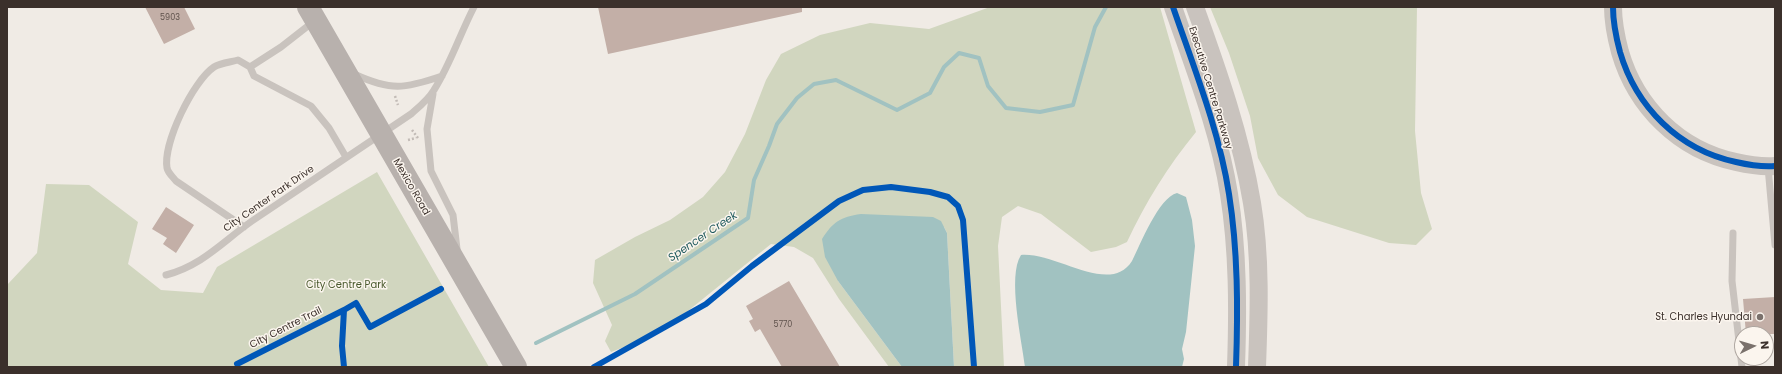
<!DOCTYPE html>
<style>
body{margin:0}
#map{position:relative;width:1782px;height:374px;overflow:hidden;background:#f0ebe5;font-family:Poppins,sans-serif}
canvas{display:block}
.frame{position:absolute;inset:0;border:8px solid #3b302b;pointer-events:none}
.north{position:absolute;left:1734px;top:326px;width:40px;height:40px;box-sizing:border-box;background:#fbf5ee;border:1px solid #aea6a0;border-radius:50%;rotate:85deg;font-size:11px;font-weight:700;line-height:16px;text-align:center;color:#3b302b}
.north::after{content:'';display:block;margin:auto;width:14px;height:18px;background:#7a716c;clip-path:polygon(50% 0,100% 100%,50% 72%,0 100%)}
</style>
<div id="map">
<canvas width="1782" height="374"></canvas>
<div class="frame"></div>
<div class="north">N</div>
</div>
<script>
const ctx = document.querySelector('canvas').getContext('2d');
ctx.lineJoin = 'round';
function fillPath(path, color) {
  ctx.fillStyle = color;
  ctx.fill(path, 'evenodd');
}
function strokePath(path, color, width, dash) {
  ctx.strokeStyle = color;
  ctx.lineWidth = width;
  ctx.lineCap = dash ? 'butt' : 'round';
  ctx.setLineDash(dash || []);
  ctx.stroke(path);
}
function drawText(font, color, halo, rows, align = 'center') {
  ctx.font = font + ' Poppins,sans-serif';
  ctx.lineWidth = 3;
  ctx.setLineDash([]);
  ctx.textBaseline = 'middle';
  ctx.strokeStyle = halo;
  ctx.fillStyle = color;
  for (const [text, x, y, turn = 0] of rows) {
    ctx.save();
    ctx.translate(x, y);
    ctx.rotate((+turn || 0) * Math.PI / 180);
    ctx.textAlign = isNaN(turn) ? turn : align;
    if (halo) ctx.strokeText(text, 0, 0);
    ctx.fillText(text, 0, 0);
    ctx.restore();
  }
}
fillPath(new Path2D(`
 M990,7H1160L1196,132C1168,166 1145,203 1127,242L1116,247L1091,252L1041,214L1018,206L1002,217L998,246L1004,367H954L947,233L944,227L838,281L902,367H889L839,299L813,258L794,247L771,244L673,323L632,344L611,352L605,341L612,325L593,283L595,260L635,237L670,220L703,197L725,172L745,134L766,80L781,54L820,35L870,23L929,29Z
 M1210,7H1417L1415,131L1421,193L1432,229L1416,245L1389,243L1307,217L1278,195L1258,158L1250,116L1229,53Z
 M377,172L489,367H7V285L37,253L46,184L89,185L138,222L128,264L161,290L203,293L217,267Z`), '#d1d6bf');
fillPath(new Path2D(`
 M1177,193L1186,197L1192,220L1195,246L1186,332L1182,349L1184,359L1182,367H1025C1022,341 1007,276 1021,255C1056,252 1110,296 1132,261C1140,245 1159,197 1177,193Z
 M861,214L933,217L941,221L947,233L954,367H902L838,281L825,257L822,239C833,222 840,217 861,214Z`), '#a1c2c1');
strokePath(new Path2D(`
 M536,343L635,294L748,218L754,180L769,146L777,124L797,98L814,84L836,80L897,110L930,93L944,67L959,53L979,58L988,86L1006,108L1040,112L1073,105L1095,27L1106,7`), '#a1c2c1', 4);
fillPath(new Path2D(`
 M145,7H184L195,29L164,44Z
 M598,7H802V12L608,54Z
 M166,207L194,225L176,253L163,244L167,238L152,229Z
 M789,281L840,367H782L760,329L755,332L749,321L753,319L746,306Z
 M1775,297V334H1746L1743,299Z`), '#c3afa7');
strokePath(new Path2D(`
 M395,96L398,105
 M412,130L418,138
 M408,140L416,138`), '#c2bbb6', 2.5, [2, 2]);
strokePath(new Path2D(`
 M313,22L281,47L250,67L254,76L311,106L329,128L346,157
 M354,74C391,91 404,89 442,76
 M433,94L427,129L431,171L453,215L457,249
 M1768,167L1775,245
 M244,227L176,181C173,177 168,173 167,168C163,143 193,81 214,67C220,63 231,62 238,60L250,67
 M1733,233L1732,281L1742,367
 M166,275C203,265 222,242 252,221C305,185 358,150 411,114C419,107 428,100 434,90C450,65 460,34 474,7`), '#c9c3be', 7);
strokePath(new Path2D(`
 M1173,7C1194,68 1219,130 1229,194C1238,251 1238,309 1236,367
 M1195,7C1218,71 1241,136 1252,203C1261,256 1259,313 1257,367
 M1613,7C1613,23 1616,37 1620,52C1636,107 1679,150 1736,162C1749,165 1762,167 1775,166`), '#c9c3be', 18);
strokePath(new Path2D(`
 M308,7L516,367`), '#b8b1ad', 22);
strokePath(new Path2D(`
 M1173,7C1194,68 1219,130 1229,194C1238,251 1238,309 1236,367
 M1613,7C1613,23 1616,37 1620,52C1636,107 1679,150 1736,162C1749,165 1762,167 1775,166
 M237,364L344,310
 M344,367L342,346L344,310L356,303L370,327L441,289
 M594,367L706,304L752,266L839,201L863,190L891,187L930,192L948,197L958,206L963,220L974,367`), '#0057b8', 6);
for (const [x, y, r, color] of [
 [1760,317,4,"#7a716c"]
]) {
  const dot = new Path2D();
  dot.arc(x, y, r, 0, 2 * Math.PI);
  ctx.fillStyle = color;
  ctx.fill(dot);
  strokePath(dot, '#fbf5ee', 1.5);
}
drawText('8px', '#5d504a', null, [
 ["5903",170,18],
 ["5770",783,325]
]);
drawText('10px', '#3b302b', '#fbf5ee', [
 ["Executive Centre Parkway",1210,88,73],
 ["Mexico Road",411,187,60],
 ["City Center Park Drive",269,199,-35],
 ["City Centre Trail",286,328,-27]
]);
drawText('10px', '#4a5a2e', '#fbf5ee', [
 ["City Centre Park",346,285]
]);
drawText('10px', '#3b302b', '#fbf5ee', [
 ["St. Charles Hyundai",1752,317]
], 'right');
drawText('italic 11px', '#1f5a5e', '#fbf5ee', [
 ["Spencer Creek",703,237,-34]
]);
</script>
